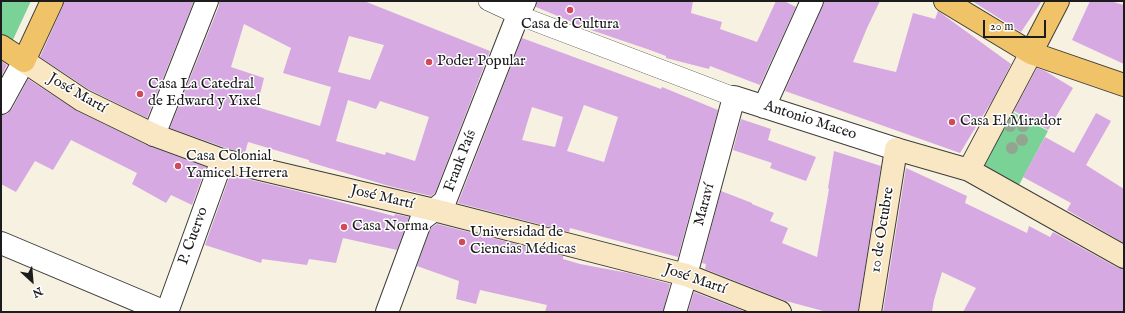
<!DOCTYPE html>
<meta charset="utf-8">
<style>
body{margin:0}
#map{position:relative;width:1125px;height:313px;overflow:hidden;background:#f6f1e1;font-family:"IM FELL English",serif}
canvas{display:block}
.frame{position:absolute;inset:0;border:2px solid #1c1c1c;pointer-events:none}
.north{position:absolute;left:12px;top:261px;width:40px;height:40px;-webkit-text-stroke:3px #fff;paint-order:stroke;rotate:154deg;font-size:11px;font-weight:700;line-height:16px;text-align:center;color:#1c1c1c}
.north::after{content:'';display:block;margin:auto;width:14px;height:18px;background:#1c1c1c;clip-path:polygon(50% 0,100% 100%,50% 72%,0 100%)}
.scale{position:absolute;left:983px;top:20px;width:63px;height:18px;box-sizing:border-box;border:2px solid #1c1c1c;border-top:0;padding-left:5px;font-size:12px;line-height:14px;white-space:nowrap;color:#1c1c1c;-webkit-text-stroke:3px #fff;paint-order:stroke}
</style>
<div id="map">
<canvas width="1125" height="313"></canvas>
<div class="frame"></div>
<div class="north">N</div>
<div class="scale">20 m</div>
</div>
<script>
const ctx = document.querySelector('canvas').getContext('2d');
ctx.lineJoin = 'round';
function fillPath(path, color) {
  ctx.fillStyle = color;
  ctx.fill(path, 'evenodd');
}
function strokePath(path, color, width, dash) {
  ctx.strokeStyle = color;
  ctx.lineWidth = width;
  ctx.lineCap = dash ? 'butt' : 'round';
  ctx.setLineDash(dash || []);
  ctx.stroke(path);
}
function drawText(font, color, halo, rows, align = 'center') {
  ctx.font = font + ' "IM FELL English",serif';
  ctx.lineWidth = 3;
  ctx.setLineDash([]);
  ctx.textBaseline = 'middle';
  ctx.strokeStyle = halo;
  ctx.fillStyle = color;
  for (const [text, x, y, turn = 0] of rows) {
    ctx.save();
    ctx.translate(x, y);
    ctx.rotate((+turn || 0) * Math.PI / 180);
    ctx.textAlign = isNaN(turn) ? turn : align;
    if (halo) ctx.strokeText(text, 0, 0);
    ctx.fillText(text, 0, 0);
    ctx.restore();
  }
}
fillPath(new Path2D(`
 M1,1H31L11,44L1,36Z
 M1009,110L1048,131L1019,185L985,167L982,159Z`), '#7ad297');
fillPath(new Path2D(`
 M64,1H194L147,118L88,89L40,57L63,6Z
 M219,1H364L490,51L435,193L431,196L389,186L309,162V160L248,142L245,153L226,148L170,128L219,6ZM244,24L291,48L283,73L331,87L320,126L257,107L264,78L231,67ZM349,36L384,45L370,80L338,72ZM348,100L376,109L380,101L429,117L415,161L386,152L385,155L336,141Z
 M537,1H693L691,13L722,22L720,29L757,42L776,1H784L796,7L760,85L710,66L709,69L666,58V56L650,50L591,30L536,7Z
 M824,1H880L867,28L853,62L896,72L913,13L935,19L938,11L1011,64L993,99L960,153L785,91L823,6Z
 M972,1H1042L1021,32Z
 M1090,1H1110L1124,5V64L1072,40Z
 M522,38L661,89L662,87L718,110L678,257L570,228L569,232L458,203ZM584,105L618,117L604,162L567,151ZM532,107L563,117L555,147L522,140Z
 M1,61L7,65L1,77Z
 M1037,68L1045,71L1073,88L1048,130L1014,111Z
 M28,79L77,111L149,146L206,167L192,205L171,195L166,203L132,184L137,173L71,140L53,170L35,161L16,192L1,184V115L7,114L12,109Z
 M1096,113L1111,121L1086,165L1124,189V243L1067,210L1071,203L1023,177L1045,137L1074,153Z
 M741,119L771,129L768,140L816,157L806,181L770,168L772,163L733,150Z
 M834,151L881,166L858,312H827L786,301L705,269L706,264L702,263L721,191L752,203V204L774,213L770,221L788,228L782,243L817,257L829,189L828,188Z
 M906,168L967,196L965,203L1027,233L1029,226L1050,237L1053,232L1118,268L1124,269V312H963L976,288L942,272L934,300L932,312H883Z
 M230,175L293,190L394,216L395,214L409,217L397,250L343,238L336,263L309,259L307,265L262,259L261,263L205,245Z
 M437,224L563,256V259L580,264L628,273L670,284L663,312H545L547,305L480,290L476,304L456,299L459,281L417,266L431,228Z
 M694,292L746,312H688Z`), '#d6a9e2');
const pedestrian = new Path2D(`
 M488,1L518,15L734,97`);
const minor = new Path2D(`
 M1,103L24,61
 M764,107L812,1
 M154,135L207,1
 M1,243L165,312
 M167,312L222,160
 M387,312L421,220L434,210
 M675,312L686,275L734,97L896,149`);
const tertiary = new Path2D(`
 M434,210L445,201L518,15L525,1`);
const secondary = new Path2D(`
 M24,61L82,100L154,135L222,160L434,210L686,275L780,312
 M969,170L1031,53
 M870,312L896,149L969,170L1124,257`);
const primary = new Path2D(`
 M945,1L1031,53L1124,85
 M1,46L24,61L52,1
 M1031,53L1058,1`);
strokePath(pedestrian, '#3d3c3a', 20);
strokePath(minor, '#3d3c3a', 24);
strokePath(tertiary, '#3d3c3a', 24);
strokePath(secondary, '#3d3c3a', 24);
strokePath(primary, '#3d3c3a', 24);
strokePath(pedestrian, '#fff', 19);
strokePath(minor, '#fff', 22);
strokePath(tertiary, '#fff', 22);
strokePath(secondary, '#f9e7c3', 22);
strokePath(primary, '#f0c369', 22);
ctx.fillStyle = '#93a490';
for (const [x, y] of [
 [1010,126],
 [1023,126],
 [1022,140],
 [1012,148]
]) {
  ctx.beginPath();
  ctx.arc(x, y, 6, 0, 2 * Math.PI);
  ctx.fill();
}
for (const [x, y, r, color] of [
 [570,10,4,"#d1495b"],
 [429,62,4,"#d1495b"],
 [140,94,4,"#d1495b"],
 [952,122,4,"#d1495b"],
 [178,166,4,"#d1495b"],
 [344,227,4,"#d1495b"],
 [462,242,4,"#d1495b"]
]) {
  const dot = new Path2D();
  dot.arc(x, y, r, 0, 2 * Math.PI);
  ctx.fillStyle = color;
  ctx.fill(dot);
  strokePath(dot, '#fff', 1.5);
}
drawText('15px', '#1c1c1c', '#fff', [
 ["Casa de Cultura",570,25,"center"],
 ["Poder Popular",437,62],
 ["Casa La Catedral",148,85],
 ["de Edward y Yixel",148,102],
 ["Casa El Mirador",960,122],
 ["Casa Colonial",186,157],
 ["Yamicel Herrera",186,174],
 ["Casa Norma",352,227],
 ["Universidad de",470,233],
 ["Ciencias Médicas",470,250]
], 'left');
drawText('15px', '#1c1c1c', '#fff', [
 ["José Martí",77,94,30],
 ["Antonio Maceo",810,121,18],
 ["Frank País",461,161,-69],
 ["José Martí",382,198,13],
 ["Maraví",705,205,-75],
 ["10 de Octubre",883,230,-81],
 ["P. Cuervo",194,236,-70],
 ["José Martí",695,280,19]
]);
</script>
